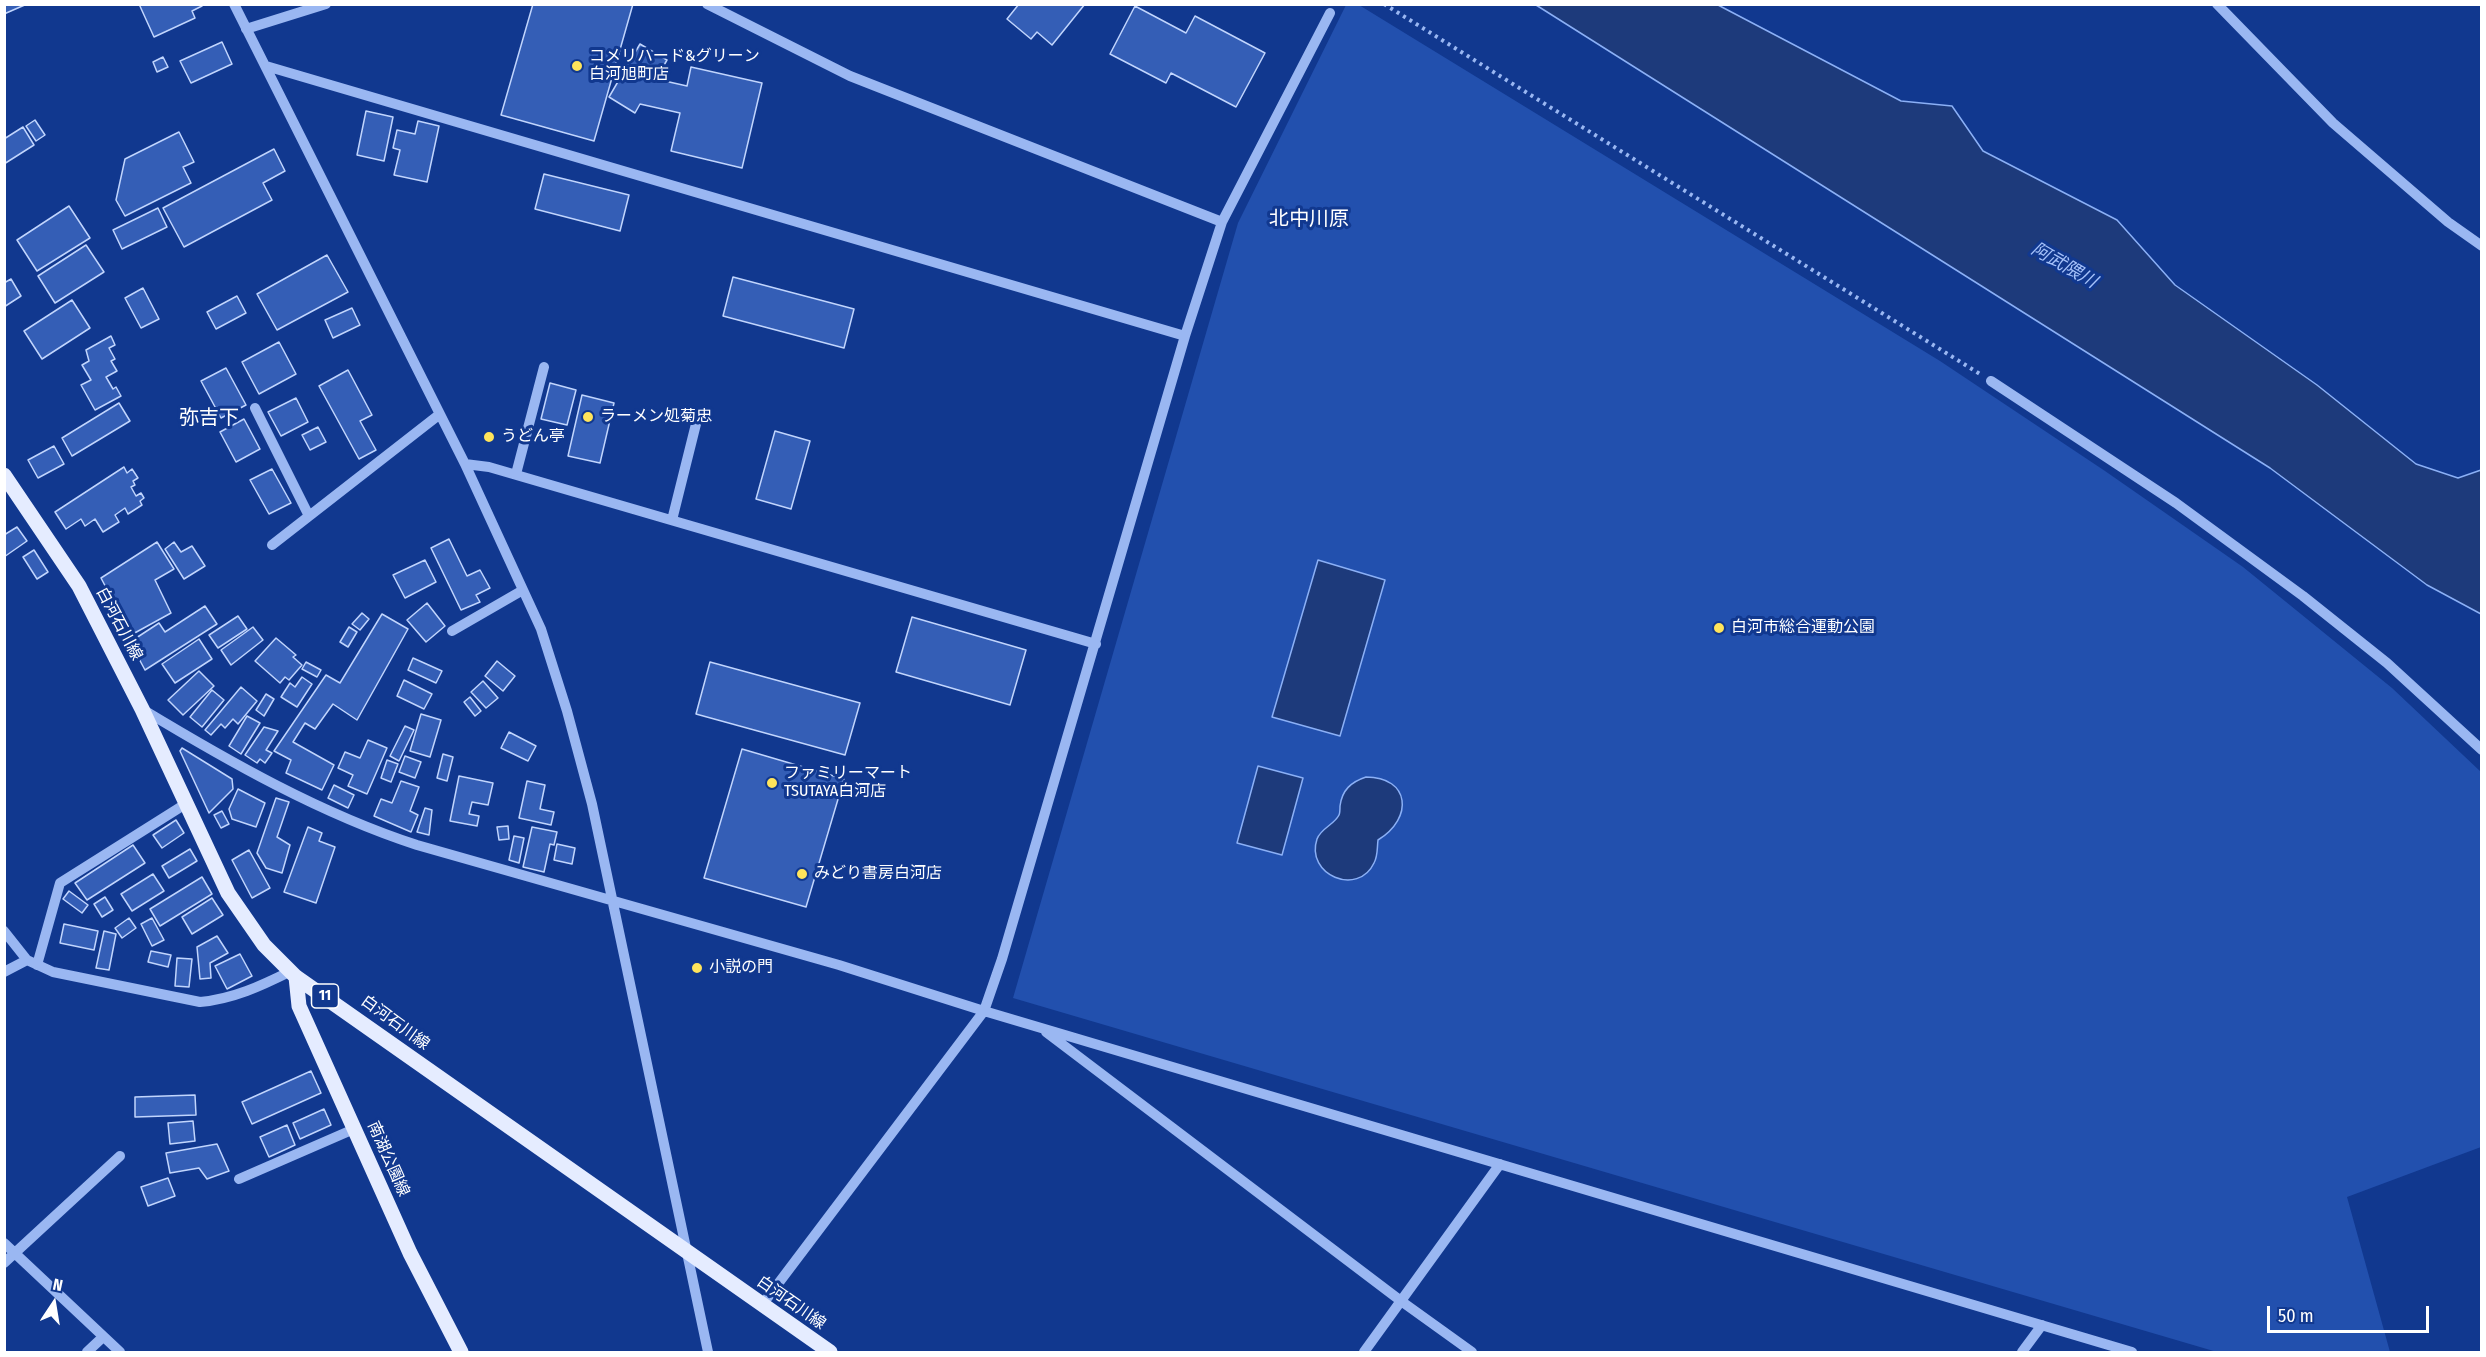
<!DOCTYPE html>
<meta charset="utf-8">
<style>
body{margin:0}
#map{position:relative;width:2486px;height:1357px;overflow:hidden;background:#11388f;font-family:"Fira Sans Condensed",sans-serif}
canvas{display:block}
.frame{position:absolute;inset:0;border:6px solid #fff;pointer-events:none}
.north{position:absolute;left:24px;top:1273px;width:60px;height:60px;-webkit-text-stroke:4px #11388f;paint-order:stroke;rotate:12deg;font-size:16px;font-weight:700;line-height:24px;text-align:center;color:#fff}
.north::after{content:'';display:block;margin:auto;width:21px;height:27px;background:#fff;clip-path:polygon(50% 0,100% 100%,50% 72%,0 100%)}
.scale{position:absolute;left:2267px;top:1306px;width:162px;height:27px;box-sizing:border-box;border:3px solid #fff;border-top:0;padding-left:8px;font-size:18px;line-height:21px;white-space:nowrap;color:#fff;-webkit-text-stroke:4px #11388f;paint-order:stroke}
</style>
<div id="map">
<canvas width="2486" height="1357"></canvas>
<div class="frame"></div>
<div class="north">N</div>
<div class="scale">50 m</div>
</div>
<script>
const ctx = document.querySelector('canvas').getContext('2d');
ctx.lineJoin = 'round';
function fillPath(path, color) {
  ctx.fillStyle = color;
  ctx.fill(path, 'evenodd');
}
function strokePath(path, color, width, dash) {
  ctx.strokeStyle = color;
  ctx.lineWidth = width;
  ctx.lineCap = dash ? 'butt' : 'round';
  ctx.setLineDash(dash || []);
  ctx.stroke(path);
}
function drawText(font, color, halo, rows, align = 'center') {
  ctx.font = font + ' "Fira Sans Condensed","Noto Sans JP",sans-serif';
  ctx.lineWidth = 6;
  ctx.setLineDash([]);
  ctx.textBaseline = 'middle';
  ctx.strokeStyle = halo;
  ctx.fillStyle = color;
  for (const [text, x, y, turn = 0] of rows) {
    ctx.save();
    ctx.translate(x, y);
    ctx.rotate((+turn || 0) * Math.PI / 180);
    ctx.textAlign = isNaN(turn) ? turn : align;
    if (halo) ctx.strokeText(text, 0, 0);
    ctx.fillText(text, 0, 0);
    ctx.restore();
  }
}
fillPath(new Path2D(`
 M1346,5H1359L1940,361L2105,471L2243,567L2392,688L2481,772V1147L2347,1197L2390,1352H2217L1013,998L1238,223Z`), '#2250ae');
const water = new Path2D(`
 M1536,5H1718L1901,101L1952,106L1983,151L2117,220L2175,285L2317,385L2416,464L2458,478L2481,470V614L2427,585L2270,468Z
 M1318,560L1385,580L1340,736L1272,717Z
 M1258,766L1303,778L1282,855L1237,843Z
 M1366,777C1410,777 1414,818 1378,840C1377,848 1378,856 1374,863C1358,897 1305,875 1317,839C1321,828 1334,825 1339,815C1340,813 1340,809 1340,806C1342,790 1351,782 1366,777Z`);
fillPath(water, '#1d3a7b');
strokePath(water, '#8bb0f6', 1.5);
const building = new Path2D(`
 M4,4H27L4,14Z
 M139,4H202V6L192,11L195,18L154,37Z
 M533,4H633L594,141L501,115Z
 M1019,4H1085L1052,45L1037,32L1031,39L1007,19Z
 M1135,6L1186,33L1195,16L1265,53L1236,107L1171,73L1166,83L1110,54Z
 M222,42L232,64L191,83L180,61Z
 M640,44L667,60L656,79L687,86L691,67L762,83L742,168L671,151L680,113L640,104L635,113L609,97Z
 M163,57L168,67L157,72L153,62Z
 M366,111L393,117L384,161L357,155Z
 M35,120L45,135L36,141L26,126Z
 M418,121L439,126L427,182L394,175L400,150L393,148L397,130L415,134Z
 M23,127L34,145L4,164V139Z
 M179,132L194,162L183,167L191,183L125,216L116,200L125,159Z
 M274,149L285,171L263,183L272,200L184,247L163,208Z
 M544,174L629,195L620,231L535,209Z
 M69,206L90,238L37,271L17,240Z
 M158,208L167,227L122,249L113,230Z
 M86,245L104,272L55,303L38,276Z
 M327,255L348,292L277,330L257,294Z
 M733,277L854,309L844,348L723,316Z
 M11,279L21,296L4,307V283Z
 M143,288L159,319L141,328L125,298Z
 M237,296L246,313L216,329L207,312Z
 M72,300L90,328L42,359L24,331Z
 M352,308L360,325L333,338L325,320Z
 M111,336L115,345L109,348L115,359L111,361L117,371L106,377L113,389L116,387L121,396L95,410L81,385L91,380L82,365L89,361L86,350Z
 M279,342L296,374L259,394L242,362Z
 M226,368L246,405L221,418L201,381Z
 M348,370L372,415L360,421L376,450L359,459L319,386Z
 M550,383L576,390L567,425L541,419Z
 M582,395L614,403L600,463L568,456Z
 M296,398L308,422L281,436L268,412Z
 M119,403L130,421L72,456L62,438Z
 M244,419L260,449L236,462L220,432Z
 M318,427L326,442L310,450L302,435Z
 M775,431L810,441L791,509L756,499Z
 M54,446L64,464L38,478L28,460Z
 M124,467L127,473L132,469L138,478L133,481L135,485L131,487L136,496L141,493L144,498L140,501L142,505L128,514L125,508L115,515L119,522L103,532L95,519L85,526L81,519L66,529L55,512Z
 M272,469L291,503L269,514L250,480Z
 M17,527L27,541L4,557V535Z
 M449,539L467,576L480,570L490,588L476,595L480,602L461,610L431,548Z
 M157,542L174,569L155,580L171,613L131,635L101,578Z
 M174,542L181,552L192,546L205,566L184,579L165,549Z
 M34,550L48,572L37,579L23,557Z
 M425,560L436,582L405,598L393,575Z
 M427,603L445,626L426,642L407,620Z
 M205,606L217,624L145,670L130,642L159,623L165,632Z
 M362,613L369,619L360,630L352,624Z
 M382,614L408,629L357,720L333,704L315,729L305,723L293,742L334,765L322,790L286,773L291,760L274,751L326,675L340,683Z
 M238,616L247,629L218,648L209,635Z
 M912,617L1026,650L1010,705L896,672Z
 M253,627L263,640L231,665L221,650Z
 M349,627L357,632L348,647L340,642Z
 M276,638L296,655L293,657L302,665L289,680L285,677L280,683L255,661Z
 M199,639L212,659L175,683L162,664Z
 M413,658L442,671L436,683L408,670Z
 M497,661L515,676L503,691L485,676Z
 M306,662L321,670L317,677L302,669Z
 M710,662L860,703L845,755L696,714Z
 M199,671L214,686L183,715L168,700Z
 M302,677L312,684L297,707L281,697L290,683L295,687Z
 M404,680L432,694L424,709L397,696Z
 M483,681L498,698L486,708L471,692Z
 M241,687L257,701L238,724L233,719L225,728L221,724L211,735L205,730Z
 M212,690L224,700L202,727L190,717Z
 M266,694L274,699L264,716L256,710Z
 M470,697L481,711L475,716L464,702Z
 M421,714L441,720L430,757L410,751Z
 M247,716L260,723L241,754L229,746Z
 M405,726L414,730L399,761L390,756Z
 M264,727L278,731L266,750L272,753L265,763L260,759L257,763L245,755Z
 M509,732L536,746L528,761L501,748Z
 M368,740L387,748L367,794L348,786L353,775L338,768L345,752L360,758Z
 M182,748L232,779L233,789L209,813L180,751Z
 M742,749L844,779L806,907L704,878Z
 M443,754L453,757L447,781L437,778Z
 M405,756L421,762L415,778L399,772Z
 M387,760L398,764L391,782L381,778Z
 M459,776L493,783L488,805L472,802L469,814L479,816L477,826L450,821Z
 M401,781L419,787L410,811L418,815L411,832L374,816L381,799L392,803Z
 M527,781L545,785L540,809L554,812L551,825L519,818Z
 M334,785L354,795L348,808L328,798Z
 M238,789L265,803L256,827L232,819L229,809Z
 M276,798L289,802L277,837L290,845L282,873L266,868L257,853Z
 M425,808L432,810L429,835L417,832Z
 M222,811L229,824L221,828L214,815Z
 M176,820L184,833L162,848L153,835Z
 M508,826L509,839L499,840L497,827Z
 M308,827L322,833L319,841L335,847L316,903L284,892Z
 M532,827L557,832L554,845L550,844L544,872L523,867Z
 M514,836L524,838L519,863L509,860Z
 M557,844L575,848L572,864L554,860Z
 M133,845L145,863L87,900L75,883Z
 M190,849L197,861L169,878L162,866Z
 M249,850L270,888L252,898L232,860Z
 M153,874L164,891L132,911L121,894Z
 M202,877L212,894L160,926L150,909Z
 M69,891L88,905L82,913L63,899Z
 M105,897L113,910L102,917L94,904Z
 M212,898L223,915L192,934L182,917Z
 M129,918L136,928L122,938L115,928Z
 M152,918L164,940L152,946L141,924Z
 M64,924L98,931L94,950L60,943Z
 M104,931L116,934L109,970L96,968Z
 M217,936L228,953L210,963L211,978L200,979L197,947Z
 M151,951L171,955L168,967L148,962Z
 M240,954L252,976L227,989L215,966Z
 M177,958L192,959L189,987L175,986Z
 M311,1071L321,1093L252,1124L242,1102Z
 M195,1095L196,1115L135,1117V1097Z
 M324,1109L331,1125L300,1139L293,1123Z
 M193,1121L195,1141L170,1144L168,1123Z
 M287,1125L295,1145L269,1157L260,1137Z
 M217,1144L229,1171L207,1179L199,1168L170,1173L166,1153Z
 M168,1178L175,1196L148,1206L141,1187Z`);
fillPath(building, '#345eb6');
strokePath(building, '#c1d5fd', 1.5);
strokePath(new Path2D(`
 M1384,4L1980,374`), '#9ab7f2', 4, [3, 4.5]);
strokePath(new Path2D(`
 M234,4L465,464L541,629L567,711L592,804L708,1352
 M707,4L850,76L1222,222
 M2217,4L2333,123L2448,222L2482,246
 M246,29L326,4
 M266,66L1185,336
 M1991,381L2176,503L2303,596L2387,663L2482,750
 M255,408L309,516
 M465,464L489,467L1096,644
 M516,474L544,367
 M672,520L699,412
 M272,545L440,414
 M452,631L523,590
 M142,709C228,761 321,814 417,845L839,965L984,1011L2132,1352
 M4,931L27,960L53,972L200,1002C233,999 261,986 291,971
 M37,965L60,883L187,803
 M4,972L27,960
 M1046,1032L1401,1301L1472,1352
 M239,1179L354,1129
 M4,1243L120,1352
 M4,1263L120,1156
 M762,1305L984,1011L1002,959L1185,336L1222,222L1330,13
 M87,1352L103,1337
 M1364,1352L1500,1164
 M2022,1352L2042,1325`), '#9ab7f2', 10);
strokePath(new Path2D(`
 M4,475L79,586L142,709L228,893L264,945L296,977L830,1352
 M296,977L299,1006L410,1253L461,1352`), '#e5ecff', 15);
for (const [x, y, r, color] of [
 [577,66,6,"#ffe45b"],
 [588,417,6,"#ffe45b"],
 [489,437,6,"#ffe45b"],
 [1719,628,6,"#ffe45b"],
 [772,783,6,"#ffe45b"],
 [802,874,6,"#ffe45b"],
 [697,968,6,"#ffe45b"]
]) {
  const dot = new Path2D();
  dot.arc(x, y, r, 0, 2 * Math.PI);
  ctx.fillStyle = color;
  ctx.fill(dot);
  strokePath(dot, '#11388f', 2);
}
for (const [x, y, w] of [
 [325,996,27]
]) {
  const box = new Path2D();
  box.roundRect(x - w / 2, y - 12, w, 24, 4.5);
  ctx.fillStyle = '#11388f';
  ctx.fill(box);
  strokePath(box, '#fff', 1.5);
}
drawText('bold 15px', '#fff', null, [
 ["11",325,996]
]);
drawText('16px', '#fff', '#11388f', [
 ["コメリハード&グリーン",589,57],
 ["白河旭町店",589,75],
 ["ラーメン処菊忠",600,417],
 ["うどん亭",501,437],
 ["白河市総合運動公園",1731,628],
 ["ファミリーマート",784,774],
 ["TSUTAYA白河店",784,792],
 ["みどり書房白河店",814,874],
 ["小説の門",709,968]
], 'left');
drawText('16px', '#fff', '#11388f', [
 ["白河石川線",119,624,62],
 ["白河石川線",395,1023,36],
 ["南湖公園線",388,1159,66],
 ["白河石川線",791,1303,35]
]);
drawText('italic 18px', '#a6c2fa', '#11388f', [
 ["阿武隈川",2064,266,30]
]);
drawText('20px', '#fff', '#11388f', [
 ["北中川原",1309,219],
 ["弥吉下",209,418]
]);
</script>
